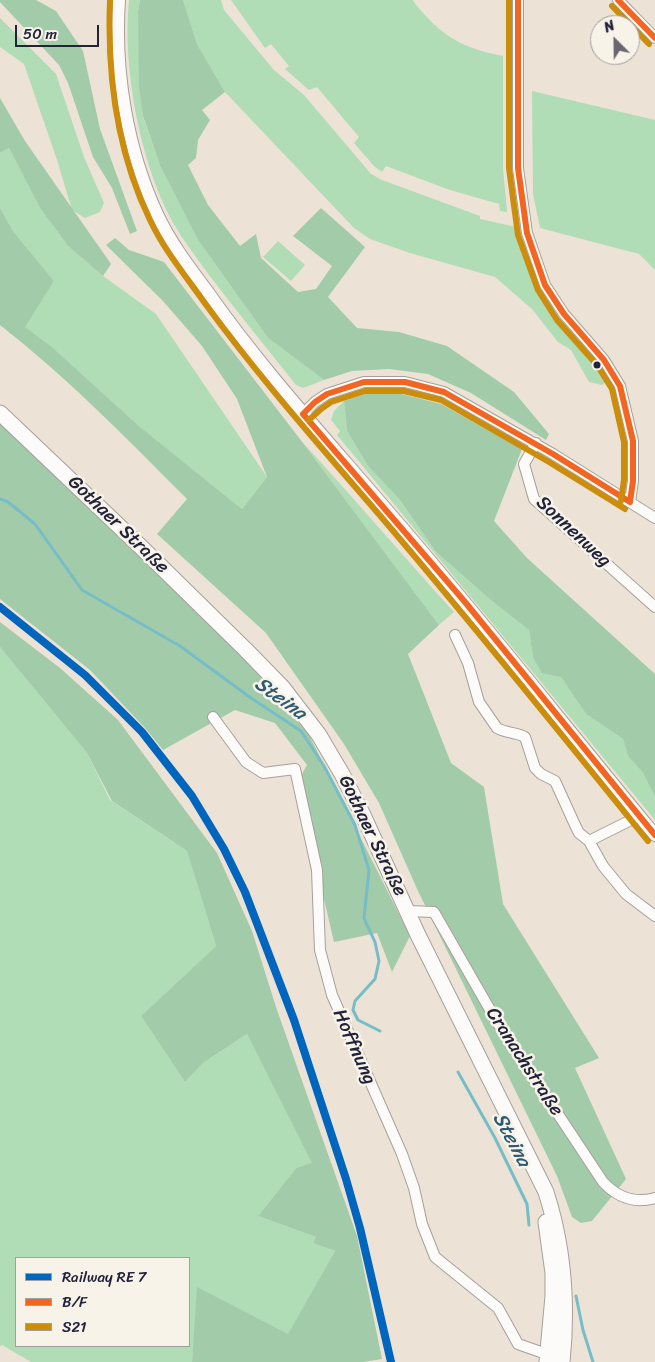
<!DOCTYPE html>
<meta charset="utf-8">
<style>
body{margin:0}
#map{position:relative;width:655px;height:1362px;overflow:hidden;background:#ece3d6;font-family:Sriracha,sans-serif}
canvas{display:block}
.legend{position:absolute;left:15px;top:1257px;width:175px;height:90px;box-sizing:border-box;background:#f7f3e8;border:1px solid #a29fa3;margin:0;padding:6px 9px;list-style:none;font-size:15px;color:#22223b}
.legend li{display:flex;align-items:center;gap:10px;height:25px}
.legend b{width:25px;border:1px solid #a29fa3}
.north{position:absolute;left:590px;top:15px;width:50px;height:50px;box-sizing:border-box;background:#f7f3e8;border:1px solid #a29fa3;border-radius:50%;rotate:337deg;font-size:14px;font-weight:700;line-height:20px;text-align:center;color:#22223b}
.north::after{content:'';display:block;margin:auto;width:18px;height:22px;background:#696671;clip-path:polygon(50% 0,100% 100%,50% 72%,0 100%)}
.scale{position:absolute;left:15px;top:25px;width:84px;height:22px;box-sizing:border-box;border:2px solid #22223b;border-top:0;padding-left:6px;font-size:15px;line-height:18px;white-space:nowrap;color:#22223b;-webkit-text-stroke:4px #f7f3e8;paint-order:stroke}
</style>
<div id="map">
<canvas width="655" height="1362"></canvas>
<ul class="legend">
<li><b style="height:6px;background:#0065bd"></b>Railway RE 7</li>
<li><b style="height:6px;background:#f26522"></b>B/F</li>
<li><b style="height:6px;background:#cc8c0c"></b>S21</li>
</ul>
<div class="north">N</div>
<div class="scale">50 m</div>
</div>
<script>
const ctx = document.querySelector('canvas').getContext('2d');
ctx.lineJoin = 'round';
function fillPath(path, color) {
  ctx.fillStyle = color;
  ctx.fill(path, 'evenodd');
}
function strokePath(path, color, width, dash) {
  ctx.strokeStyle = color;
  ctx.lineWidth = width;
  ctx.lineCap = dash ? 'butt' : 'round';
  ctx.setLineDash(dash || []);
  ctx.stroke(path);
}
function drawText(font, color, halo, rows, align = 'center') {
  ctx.font = font + ' Sriracha,sans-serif';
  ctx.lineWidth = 5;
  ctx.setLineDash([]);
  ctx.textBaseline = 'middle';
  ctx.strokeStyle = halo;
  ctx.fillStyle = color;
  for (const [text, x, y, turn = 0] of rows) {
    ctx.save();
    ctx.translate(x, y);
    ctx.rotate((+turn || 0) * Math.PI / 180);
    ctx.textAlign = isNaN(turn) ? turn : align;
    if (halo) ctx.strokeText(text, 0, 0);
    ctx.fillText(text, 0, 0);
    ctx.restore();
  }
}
fillPath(new Path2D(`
 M129,0H140L138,11L143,117L160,166L170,185L198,240L268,338L324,380L303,388L296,385C267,348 237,312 209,275C196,257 183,240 172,221C140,162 122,67 129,0Z
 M183,0H221L224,10L274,70L304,95L371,174L382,180L480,216V219L516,227C526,251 532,276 545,298C562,329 591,351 606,382L602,385L589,382L571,350L558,342L532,309L495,277L410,253L370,239L354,228L225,92L197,44Z
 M231,0H413C416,6 421,10 425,15C447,40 471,50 503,56V168L507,212L500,211L499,204L450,190L386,166L382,172L374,166L354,143L359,137L317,87L309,90L285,69L289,66L271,44L265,48Z
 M0,18L56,74L84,157L104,203L100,212L85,218L72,210L57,160L24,64L0,47Z
 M532,91L655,120V270L639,254L540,228L533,194Z
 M9,148L40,208L68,246L103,276L156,314L267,477L242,509L139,426L52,347L24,327L54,281L13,231L0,208V153Z
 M278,241L305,265L291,281L263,257Z
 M344,401L347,431L368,466L400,500L436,552L493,602L529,630L533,657L561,677L586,714L623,739L628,756L643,773L655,797V820L337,435L340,431L331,420L334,411Z
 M303,443C354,498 403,556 454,612L439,625Z
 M0,647L87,753L110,800L187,851L216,946L141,1016L185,1082L203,1063L247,1034L313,1164L296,1168L258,1216L316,1237L313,1243L335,1251L288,1335L198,1288L192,1362H31L2,1345L0,1346ZM16,1258H189V1346H16Z`), '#b0dcb6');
fillPath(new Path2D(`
 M0,0H36L56,11L83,51L100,129L137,231L130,234L112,188L93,157L68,83L59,65L0,2Z
 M140,0H183L197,44L225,92L202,110L210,120L198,140L196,158L188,165L208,205L240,246L256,234L261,258L298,292L316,289L332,266L293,236L321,208L365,247L328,297L357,328L399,332L447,346L514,392L549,434L546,440L471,393L428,374L389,369L352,371L324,380L268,338L198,240L170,185L160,166L143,116L139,86L138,11Z
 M0,98L25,141L111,264L103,276L68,246L40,208L9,148L0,153Z
 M0,208L13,231L54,281L25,327L52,347L139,426L242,509L267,477L237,399L202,346L163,301L106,245L115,238L129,250L164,262L303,443L439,625L408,654L451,763L484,787L503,904L599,1058L575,1068L626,1179L592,1221L581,1223L572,1217L557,1176L418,891L379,803L344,744L266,633L157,534L187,499C127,439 67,377 0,325Z
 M368,393L402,394L441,404L522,449L494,521L527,558L655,674V797L643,773L628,756L623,739L586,714L561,677L542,673L533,657L529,630L493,602L436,552L400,500L368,466L347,431L344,401Z
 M0,423L241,654L309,735L410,936L392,972L377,933L334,942L297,783L307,765L275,723L235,710L163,750L146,729L90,670L0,599Z
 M0,622L60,668L118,720L217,853L252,931L277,1010L357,1236L382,1359L363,1362H192L197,1287L288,1334L335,1251L313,1243L316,1237L258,1216L296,1168L312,1163L247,1034L203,1063L185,1082L141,1016L216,946L187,851L112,801L87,753L0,647Z`), '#a2cba9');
strokePath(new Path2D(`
 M0,499L8,502L35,524L82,590L180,646L251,698L301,731L324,766L355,825L369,870L364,918L375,942L379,961L375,979L355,1001L353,1010L358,1020L380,1031
 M458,1072L495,1138L527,1204L529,1225
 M576,1296L583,1330L593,1362`), '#76bdc7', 3);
const minor = new Path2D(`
 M518,0V168L527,233L545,285L564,314L604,360L620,386L633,441V481L630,502
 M618,0L655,38
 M303,414L315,402L327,394L364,382H405L444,392L553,454L655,518
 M536,443L524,464L534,499L655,607
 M455,635L468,663L479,702L497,728C505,733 516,732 525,737L535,768L541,774L555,781L575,825L579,833L589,841L603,866L626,894L655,916
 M213,717L246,762L263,773L295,769L317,870L320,950L332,995L402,1154L414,1188L422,1224L435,1257L498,1308L518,1344L552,1356
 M589,841L639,816
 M408,911L434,912L497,1022L603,1182C617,1197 634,1204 655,1198`);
const tertiary = new Path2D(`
 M119,0C114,71 127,149 157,214C170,242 189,267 207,291C263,371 329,442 392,516C482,620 567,729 655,835`);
const secondary = new Path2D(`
 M0,413L141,547L246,650L283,688L319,735L342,774L363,815L418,935L546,1192C564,1248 568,1304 562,1362
 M546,1222L553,1273V1296L547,1362`);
strokePath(minor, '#a5a09b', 12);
strokePath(tertiary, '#a5a09b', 14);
strokePath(secondary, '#a5a09b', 17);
strokePath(minor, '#fcfbf9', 10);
strokePath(tertiary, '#fcfbf9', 12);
strokePath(secondary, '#fcfbf9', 15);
strokePath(new Path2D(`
 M518,0V168L527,233L545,285L564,314L604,360L620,386L633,441V481L630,502
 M618,0L655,38
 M303,414L465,602L655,835
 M303,414L315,402L327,394L364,382H405L444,392L553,454L630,502`), '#f26522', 6);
strokePath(new Path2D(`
 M110,0C107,75 117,152 150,220C164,250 185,275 204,302C255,372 313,438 370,504C465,614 556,728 648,841
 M509,0V168L518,235L538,290L557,320L597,365L612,389L624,442V480L621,501
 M612,6L649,44
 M309,420L321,409L331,402L365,391H404L441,400L549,462L625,509`), '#cc8c0c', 6);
strokePath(new Path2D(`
 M0,607L85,675L142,732L192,796L224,849L245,892L294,1020L346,1179L360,1228L391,1362`), '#0065bd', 8);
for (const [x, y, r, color] of [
 [597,365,4.5,"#22223b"]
]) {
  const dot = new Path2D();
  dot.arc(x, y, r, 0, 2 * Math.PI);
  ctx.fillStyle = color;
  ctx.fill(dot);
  strokePath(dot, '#f7f3e8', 2);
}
drawText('19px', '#22223b', '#f7f3e8', [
 ["Gothaer Straße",118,525,44],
 ["Sonnenweg",573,532,43],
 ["Gothaer Straße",372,836,64],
 ["Hoffnung",354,1047,66],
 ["Cranachstraße",524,1062,57]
]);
drawText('italic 20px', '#2f5a71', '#f7f3e8', [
 ["Steina",280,699,36],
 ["Steina",511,1140,62]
]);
</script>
